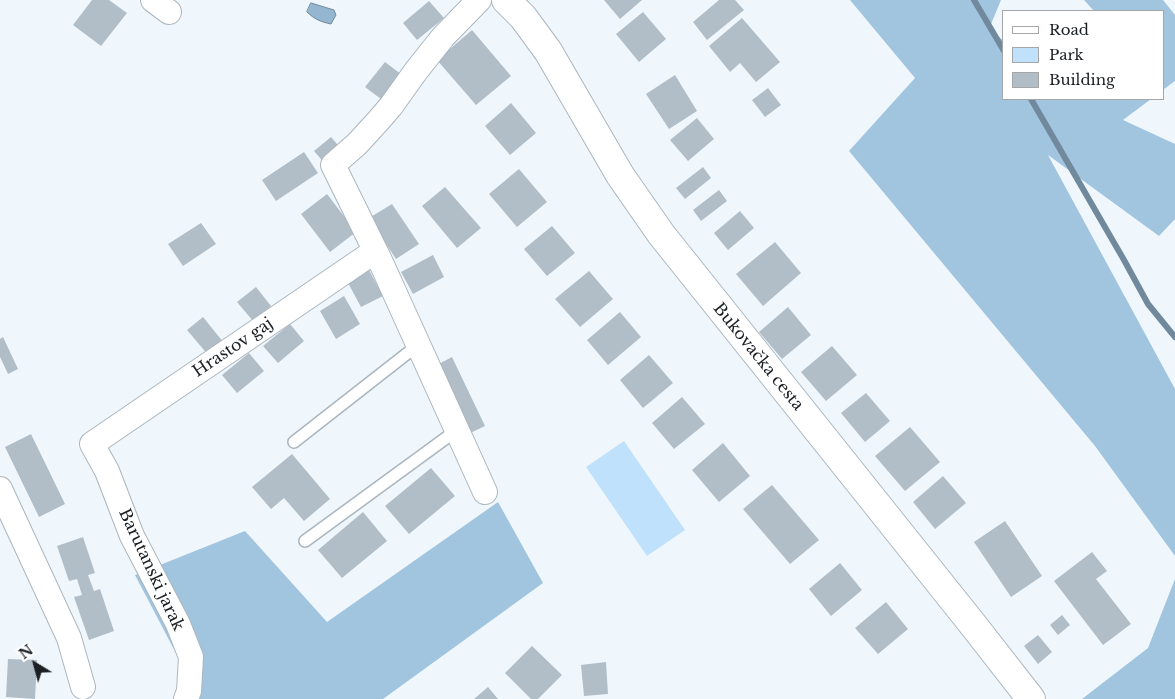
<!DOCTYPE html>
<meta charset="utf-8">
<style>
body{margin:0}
#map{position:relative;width:1175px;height:699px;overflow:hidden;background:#eff7fd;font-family:"Libre Baskerville",serif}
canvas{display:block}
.legend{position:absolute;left:1002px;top:10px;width:162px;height:90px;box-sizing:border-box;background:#fff;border:1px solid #a4a6a7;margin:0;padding:6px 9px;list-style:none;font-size:15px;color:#1c2024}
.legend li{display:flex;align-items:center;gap:10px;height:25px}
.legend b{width:25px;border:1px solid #a4a6a7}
.north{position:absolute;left:10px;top:639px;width:50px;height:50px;-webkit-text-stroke:4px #fff;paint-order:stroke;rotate:323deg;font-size:14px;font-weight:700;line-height:20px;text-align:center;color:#1c2024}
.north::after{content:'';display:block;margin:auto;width:18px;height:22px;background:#1c2024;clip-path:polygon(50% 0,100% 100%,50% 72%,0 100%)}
</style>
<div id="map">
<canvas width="1175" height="699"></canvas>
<ul class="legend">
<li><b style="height:6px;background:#fff"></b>Road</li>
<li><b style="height:14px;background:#bfe1fc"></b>Park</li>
<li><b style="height:14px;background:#b1bdc7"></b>Building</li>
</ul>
<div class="north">N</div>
</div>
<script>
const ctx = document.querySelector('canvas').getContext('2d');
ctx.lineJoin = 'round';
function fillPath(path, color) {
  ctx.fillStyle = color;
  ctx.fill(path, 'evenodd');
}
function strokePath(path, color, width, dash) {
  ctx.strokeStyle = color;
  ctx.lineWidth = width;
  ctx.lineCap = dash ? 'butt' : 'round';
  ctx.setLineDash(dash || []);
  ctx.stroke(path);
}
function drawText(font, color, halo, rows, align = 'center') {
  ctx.font = font + ' "Libre Baskerville",serif';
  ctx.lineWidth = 4;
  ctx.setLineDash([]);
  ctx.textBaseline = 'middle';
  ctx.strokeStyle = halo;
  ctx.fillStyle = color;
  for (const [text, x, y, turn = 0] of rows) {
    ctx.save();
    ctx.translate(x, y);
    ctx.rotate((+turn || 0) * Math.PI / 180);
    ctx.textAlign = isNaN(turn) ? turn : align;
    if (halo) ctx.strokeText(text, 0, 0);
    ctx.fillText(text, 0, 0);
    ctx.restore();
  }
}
fillPath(new Path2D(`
 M624,441L685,530L647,556L586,467Z`), '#bfe1fc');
fillPath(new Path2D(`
 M850,0H1001L989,29L1004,41V99H1151L1123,120L1175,144V219L1159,236L1048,155L1175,389V556L1095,446L849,151L915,78Z
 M1084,0H1163L1175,15V81L1164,89V11H1094Z
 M498,502L543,583L383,699H200L135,575L245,531L327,622Z
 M1175,579V699H1082L1148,648Z`), '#a1c4df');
const water = new Path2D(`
 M311,3L334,10L336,15L331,24C321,22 314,19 307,12Z`);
fillPath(water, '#94b6d0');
strokePath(water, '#70899c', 1);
strokePath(new Path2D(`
 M974,0L1004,51
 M1031,99L1124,260L1148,304L1175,337`), '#70899c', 6);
fillPath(new Path2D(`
 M92,0H109L127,13L101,46L73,25Z
 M604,0H642L620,19Z
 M719,0H735L744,10L707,40L693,22Z
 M429,1L444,18L417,40L403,23Z
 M643,12L666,39L639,62L616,34Z
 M742,18L780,62L756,82L740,63L730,72L709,46Z
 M472,30L511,76L476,105L437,60Z
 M385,62L405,77L385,102L365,87Z
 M675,75L697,111L669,129L646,94Z
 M768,88L781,105L765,117L752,100Z
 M511,103L536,133L510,155L485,126Z
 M697,118L714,139L688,161L670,140Z
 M331,137L343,151L326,165L314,151Z
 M304,152L318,173L276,201L262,180Z
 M703,167L711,178L685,199L676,188Z
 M519,169L547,202L517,227L489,194Z
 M445,187L481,228L457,248L422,206Z
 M719,190L727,201L701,221L693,210Z
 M327,194L356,232L330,252L301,214Z
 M392,204L419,244L396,259L369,218Z
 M740,211L754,228L728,250L714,233Z
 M201,223L216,244L183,266L168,244Z
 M552,226L575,253L547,276L524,249Z
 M775,242L801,273L763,306L736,274Z
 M433,255L444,277L413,294L401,272Z
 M369,270L383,296L361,307L347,281Z
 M589,271L613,299L580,327L555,299Z
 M256,287L271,306L253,321L237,302Z
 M344,296L360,324L336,339L320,311Z
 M788,307L811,335L782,359L759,332Z
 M620,312L641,337L608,365L587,340Z
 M203,317L224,343L209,356L187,330Z
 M290,324L304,341L278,363L263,346Z
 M3,337L18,369L8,374L0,357V339Z
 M832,346L857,375L826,401L801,372Z
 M249,353L264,371L237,393L222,375Z
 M649,355L673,383L643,408L620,380Z
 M452,357L485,426L468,434L435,366Z
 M866,393L890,421L865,442L841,413Z
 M682,397L705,424L674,449L652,423Z
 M910,427L940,462L905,491L875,456Z
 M31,434L65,504L39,517L5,447Z
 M723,443L750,476L719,502L692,470Z
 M292,454L330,499L304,521L284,498L271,509L252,487Z
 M431,468L455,496L409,534L385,506Z
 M943,476L966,503L935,529L913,502Z
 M772,485L819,540L790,564L743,509Z
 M363,512L387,541L342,578L318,550Z
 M1005,521L1042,576L1011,597L974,542Z
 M83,537L95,573L88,575L94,591L100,589L114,631L89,640L74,597L82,595L77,579L69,581L57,546Z
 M1092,552L1107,571L1096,579L1131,624L1103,645L1054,581Z
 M840,563L862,590L831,616L809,589Z
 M886,602L908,629L878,654L855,628Z
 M1062,615L1070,625L1058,635L1050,625Z
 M1038,635L1052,652L1038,664L1024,646Z
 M532,646L562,675L538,699H531L505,673Z
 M8,659L37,660L35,699L6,697Z
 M606,662L608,694L584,696L581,665Z
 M488,687L498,699H474Z`), '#b1bdc7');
const lane = new Path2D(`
 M294,442L418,345
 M305,541L457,430`);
const street = new Path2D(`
 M153,0L169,12
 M479,0L443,37L416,71L391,106L379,120L357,144L333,165L378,256L485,492
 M0,489L69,638L83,687
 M186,699L189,691L191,657L178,624L132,536L107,471L92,444L375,251`);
const secondary = new Path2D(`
 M506,0L523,17L548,51L620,175L661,234L974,626L1031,699`);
strokePath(lane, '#aab6bf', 14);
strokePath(street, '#aab6bf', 26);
strokePath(secondary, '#aab6bf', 30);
strokePath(lane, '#fff', 11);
strokePath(street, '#fff', 24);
strokePath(secondary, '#fff', 28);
drawText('16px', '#1c2024', '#fff', [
 ["Hrastov gaj",233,348,-34],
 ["Bukovačka cesta",758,357,51],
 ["Barutanski jarak",151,570,65]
]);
</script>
